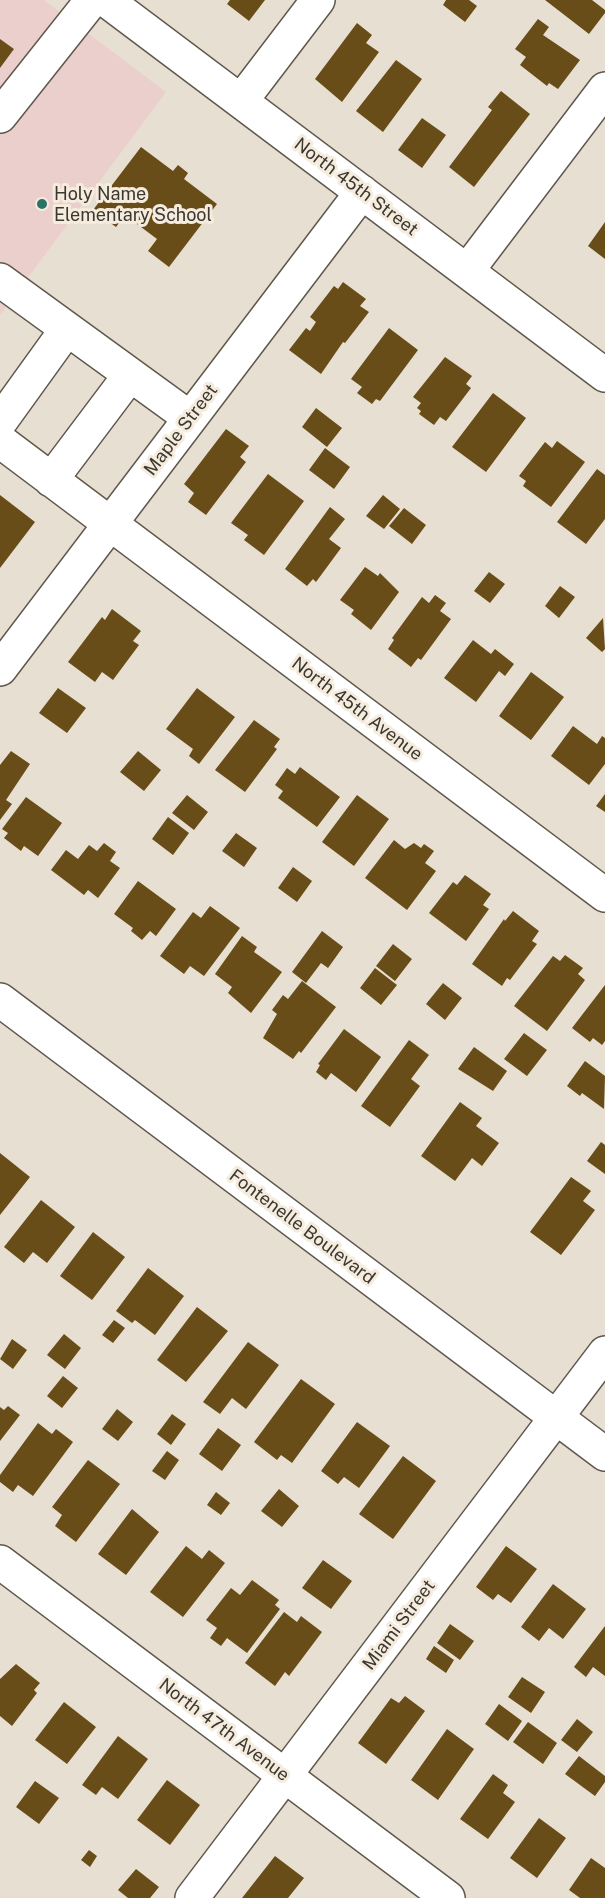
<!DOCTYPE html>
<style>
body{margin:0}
canvas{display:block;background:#e7dfd1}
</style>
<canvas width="605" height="1898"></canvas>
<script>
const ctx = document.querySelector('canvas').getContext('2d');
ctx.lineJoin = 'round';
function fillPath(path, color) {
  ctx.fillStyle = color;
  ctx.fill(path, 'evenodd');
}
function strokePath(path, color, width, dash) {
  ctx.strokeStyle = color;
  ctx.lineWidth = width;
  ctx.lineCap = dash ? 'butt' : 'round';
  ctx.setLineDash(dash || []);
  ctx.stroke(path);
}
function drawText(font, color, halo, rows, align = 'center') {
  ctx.font = font + ' "Public Sans",sans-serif';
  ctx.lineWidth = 6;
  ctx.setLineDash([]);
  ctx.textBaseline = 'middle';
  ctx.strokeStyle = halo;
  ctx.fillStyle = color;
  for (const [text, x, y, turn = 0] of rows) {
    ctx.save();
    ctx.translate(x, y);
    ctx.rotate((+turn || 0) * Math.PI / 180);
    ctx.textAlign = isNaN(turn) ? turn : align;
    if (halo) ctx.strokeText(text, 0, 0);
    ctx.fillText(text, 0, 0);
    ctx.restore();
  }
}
fillPath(new Path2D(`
 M0,0H44L166,92L0,315Z`), '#eacfcd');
fillPath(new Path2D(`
 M230,0H265L249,21L227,4Z
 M446,0H469L477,6L465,22L443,5Z
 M545,0H592L605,10V13L589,34Z
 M538,19L549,27L543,35L580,60L558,89L549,83L547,86L520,65L526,57L515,49Z
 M357,23L372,35L366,43L379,52L342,102L315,79Z
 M0,39L14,49L0,68Z
 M396,60L422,79L383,132L356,111Z
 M501,91L530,114L474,187L449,167L492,110L488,107Z
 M422,118L446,135L422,168L398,150Z
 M141,147L173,171L178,165L188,173L184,179L217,204L169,267L148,251L157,239L125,215L116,227L93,210Z
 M605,222V259L588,246Z
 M343,282L366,299L360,306L369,312L345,343L343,342L321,374L289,350L306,328L310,331L316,322L310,317L334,286L338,289Z
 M389,328L418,350L380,401L376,399L372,404L357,393L362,387L351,379Z
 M445,357L472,376L466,384L471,388L446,421L440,417L434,425L419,414L421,411L417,408L421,403L413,397Z
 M493,393L526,418L486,472L452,447Z
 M316,408L342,428L327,447L302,427Z
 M226,429L249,446L240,457L246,462L206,515L188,502L194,493L184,484Z
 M557,441L585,462L551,507L523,486L526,481L519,476L545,442L552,448Z
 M325,448L350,467L334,489L309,470Z
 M597,469L605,475V519L586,544L557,522Z
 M268,474L304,501L264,555L244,540L248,535L231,523Z
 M0,495L35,522L0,568Z
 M383,495L400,509L384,529L366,516Z
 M330,507L345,519L329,539L341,548L316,582L313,579L307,586L285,569Z
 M404,508L426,525L412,544L389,526Z
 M365,567L378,576L380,573L399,592L371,630L351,614L354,610L340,600Z
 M489,572L505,584L490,603L474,591Z
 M560,586L575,597L559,618L545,606Z
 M435,595L446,603L440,611L451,619L421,660L418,658L411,667L388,649L394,640L392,638L422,597L429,603Z
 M112,609L141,631L133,641L139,645L113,680L102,672L95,682L68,662L102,617L105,620Z
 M603,618L605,649L602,652L586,638Z
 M473,640L491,654L495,649L514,664L505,676L499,671L476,702L444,678Z
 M531,672L564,697L531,740L499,716Z
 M58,688L86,708L67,733L39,713Z
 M197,688L235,717L199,764L189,756L193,749L166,729Z
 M254,720L280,739L274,747L277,749L245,792L215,770Z
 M573,726L597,744L602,736L605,738V764L589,785L551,756Z
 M11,751L30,764L6,800L12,804L0,820V765Z
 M138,751L161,770L144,791L120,772Z
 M300,767L340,797L317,827L278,798L283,791L275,785L287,768L295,774Z
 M605,794V812L596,806Z
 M187,795L208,812L194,830L172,813Z
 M357,795L389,819L354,866L322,842Z
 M26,797L62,823L38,856L24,846L21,851L4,838L8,833L2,829Z
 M168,817L189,833L173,855L152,839Z
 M236,833L257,848L244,867L222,851Z
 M394,840L405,849L414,843L421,848L424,844L434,851L425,863L436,871L407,910L365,878Z
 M104,843L116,852L110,861L120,868L98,898L88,890L84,895L51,870L66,850L78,859L89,845L97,851Z
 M293,867L312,881L297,902L278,888Z
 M465,875L491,894L483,905L489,909L466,941L429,913L453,882L457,885Z
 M138,881L176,909L156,936L150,931L142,940L131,931L133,928L114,914Z
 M210,906L240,928L204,976L190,966L184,974L160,956L193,912L201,918Z
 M513,911L539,931L532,941L537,944L510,980L507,978L502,986L472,964L504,919L505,921Z
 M322,931L343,947L328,968L321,963L306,983L292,972Z
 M242,936L257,947L254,952L282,972L251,1013L228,993L232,987L215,974Z
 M393,944L412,959L395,981L376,966Z
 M565,955L583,968L578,974L585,980L547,1031L514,1006L553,956L560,961Z
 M375,968L397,985L381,1005L360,988Z
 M302,981L336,1007L301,1053L299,1051L293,1059L263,1038L277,1014L272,1010L283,995L288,999Z
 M443,983L462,998L445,1020L426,1004Z
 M605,985V1041L602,1045L593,1038L590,1042L572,1028Z
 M344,1029L381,1057L356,1092L331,1073L326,1080L316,1072L320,1065L318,1064Z
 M524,1033L547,1050L527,1076L504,1059Z
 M409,1040L429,1055L411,1079L420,1086L390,1127L361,1106Z
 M474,1047L507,1071L493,1091L458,1069Z
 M585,1061L605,1076L604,1109L582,1093L580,1096L567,1086Z
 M460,1102L482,1118L476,1126L499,1143L482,1166L472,1158L455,1181L421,1156Z
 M601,1142L605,1145V1174L587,1161Z
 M0,1153L30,1177L0,1215Z
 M571,1177L591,1191L583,1201L595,1210L561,1255L530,1232Z
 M41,1200L75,1227L47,1263L33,1252L24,1263L4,1247Z
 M93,1232L125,1257L92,1300L60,1276Z
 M148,1268L184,1296L155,1335L135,1320L132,1323L116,1311Z
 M197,1307L228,1331L186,1382L157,1360Z
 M114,1320L125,1328L113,1343L102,1335Z
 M64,1334L81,1348L65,1369L47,1355Z
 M12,1339L27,1350L13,1369L0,1359Z
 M248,1342L279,1365L246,1409L232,1398L220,1414L203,1402Z
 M63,1376L78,1388L62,1408L47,1396Z
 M301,1379L335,1404L292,1463L281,1455L277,1460L254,1442Z
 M8,1406L20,1415L0,1441V1407L4,1410Z
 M117,1409L133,1422L118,1441L102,1429Z
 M172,1414L186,1424L171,1445L157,1434Z
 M357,1422L390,1446L359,1488L344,1477L338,1484L321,1471Z
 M38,1423L52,1434L56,1429L73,1442L33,1496L18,1485L13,1492L0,1482V1475Z
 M218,1428L241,1445L222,1471L199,1454Z
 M167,1451L179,1460L165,1480L152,1471Z
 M403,1456L436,1481L393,1539L359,1514Z
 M88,1460L120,1484L76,1542L55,1526L62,1515L52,1507Z
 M279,1489L299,1506L282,1527L261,1511Z
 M216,1492L230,1503L221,1515L207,1505Z
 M132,1509L159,1532L126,1575L98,1554Z
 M186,1546L202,1559L209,1550L225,1563L183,1617L150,1592Z
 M506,1546L537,1569L511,1603L498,1594L493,1600L476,1587Z
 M323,1560L352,1581L331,1609L302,1588Z
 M252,1580L279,1600L275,1605L280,1609L247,1653L227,1638L221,1646L210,1638L217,1628L206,1620L231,1588L240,1595Z
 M553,1584L586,1609L563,1639L549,1628L539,1641L521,1627Z
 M284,1612L297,1622L301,1616L322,1632L289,1676L285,1672L275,1686L245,1663Z
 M450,1624L474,1641L460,1660L437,1643Z
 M605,1626V1676L593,1667L586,1677L574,1667Z
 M434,1646L454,1660L446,1673L426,1659Z
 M16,1664L40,1683L34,1690L37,1693L12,1726L0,1716V1679Z
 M522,1677L545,1692L531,1713L508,1697Z
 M405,1696L425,1711L386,1764L358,1743L391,1698L399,1703Z
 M64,1702L96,1727L67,1764L35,1740Z
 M499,1704L522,1721L508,1741L485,1724Z
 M577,1719L593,1732L577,1752L561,1740Z
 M528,1722L557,1743L543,1764L513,1742Z
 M447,1729L474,1749L438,1800L411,1780Z
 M118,1736L148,1759L118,1799L102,1787L96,1795L82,1785Z
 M579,1756L605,1776V1782L595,1796L565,1774Z
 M493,1774L508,1785L503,1793L515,1802L488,1839L460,1819Z
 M167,1780L200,1805L170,1845L137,1820Z
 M35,1781L59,1798L39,1824L16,1807Z
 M539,1818L566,1838L537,1878L510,1858Z
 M89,1850L97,1856L90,1867L81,1860Z
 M275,1856L304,1878L288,1898H242Z
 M591,1858L605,1868V1898H580L569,1890Z
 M136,1869L159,1887L150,1898H128L118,1890Z`), '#694d19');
const minor = new Path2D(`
 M106,0L605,375
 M241,101L318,0
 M0,116L92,0
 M467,271L605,89
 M0,280L190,418
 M0,422L67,329
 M0,441L605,895
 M51,480L130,375
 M0,669L362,192
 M0,1562L448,1898
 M192,1898L605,1353`);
const major = new Path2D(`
 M0,1000L605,1454`);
strokePath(minor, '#5f574c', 36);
strokePath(major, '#5f574c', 36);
strokePath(minor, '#fff', 33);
strokePath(major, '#fff', 33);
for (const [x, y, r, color] of [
 [42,204,6,"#2d7267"]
]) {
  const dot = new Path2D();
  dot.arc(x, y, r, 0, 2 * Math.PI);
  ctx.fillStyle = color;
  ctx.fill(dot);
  strokePath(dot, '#f5ecde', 2);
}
drawText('18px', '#3b3832', '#f5ecde', [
 ["North 45th Street",356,187,37],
 ["Maple Street",181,430,-53],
 ["North 45th Avenue",357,709,37],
 ["Fontenelle Boulevard",302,1227,37],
 ["Miami Street",399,1625,-53],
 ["North 47th Avenue",224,1730,37]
]);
drawText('18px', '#3b3832', '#f5ecde', [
 ["Holy Name",54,194],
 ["Elementary School",54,215]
], 'left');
</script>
